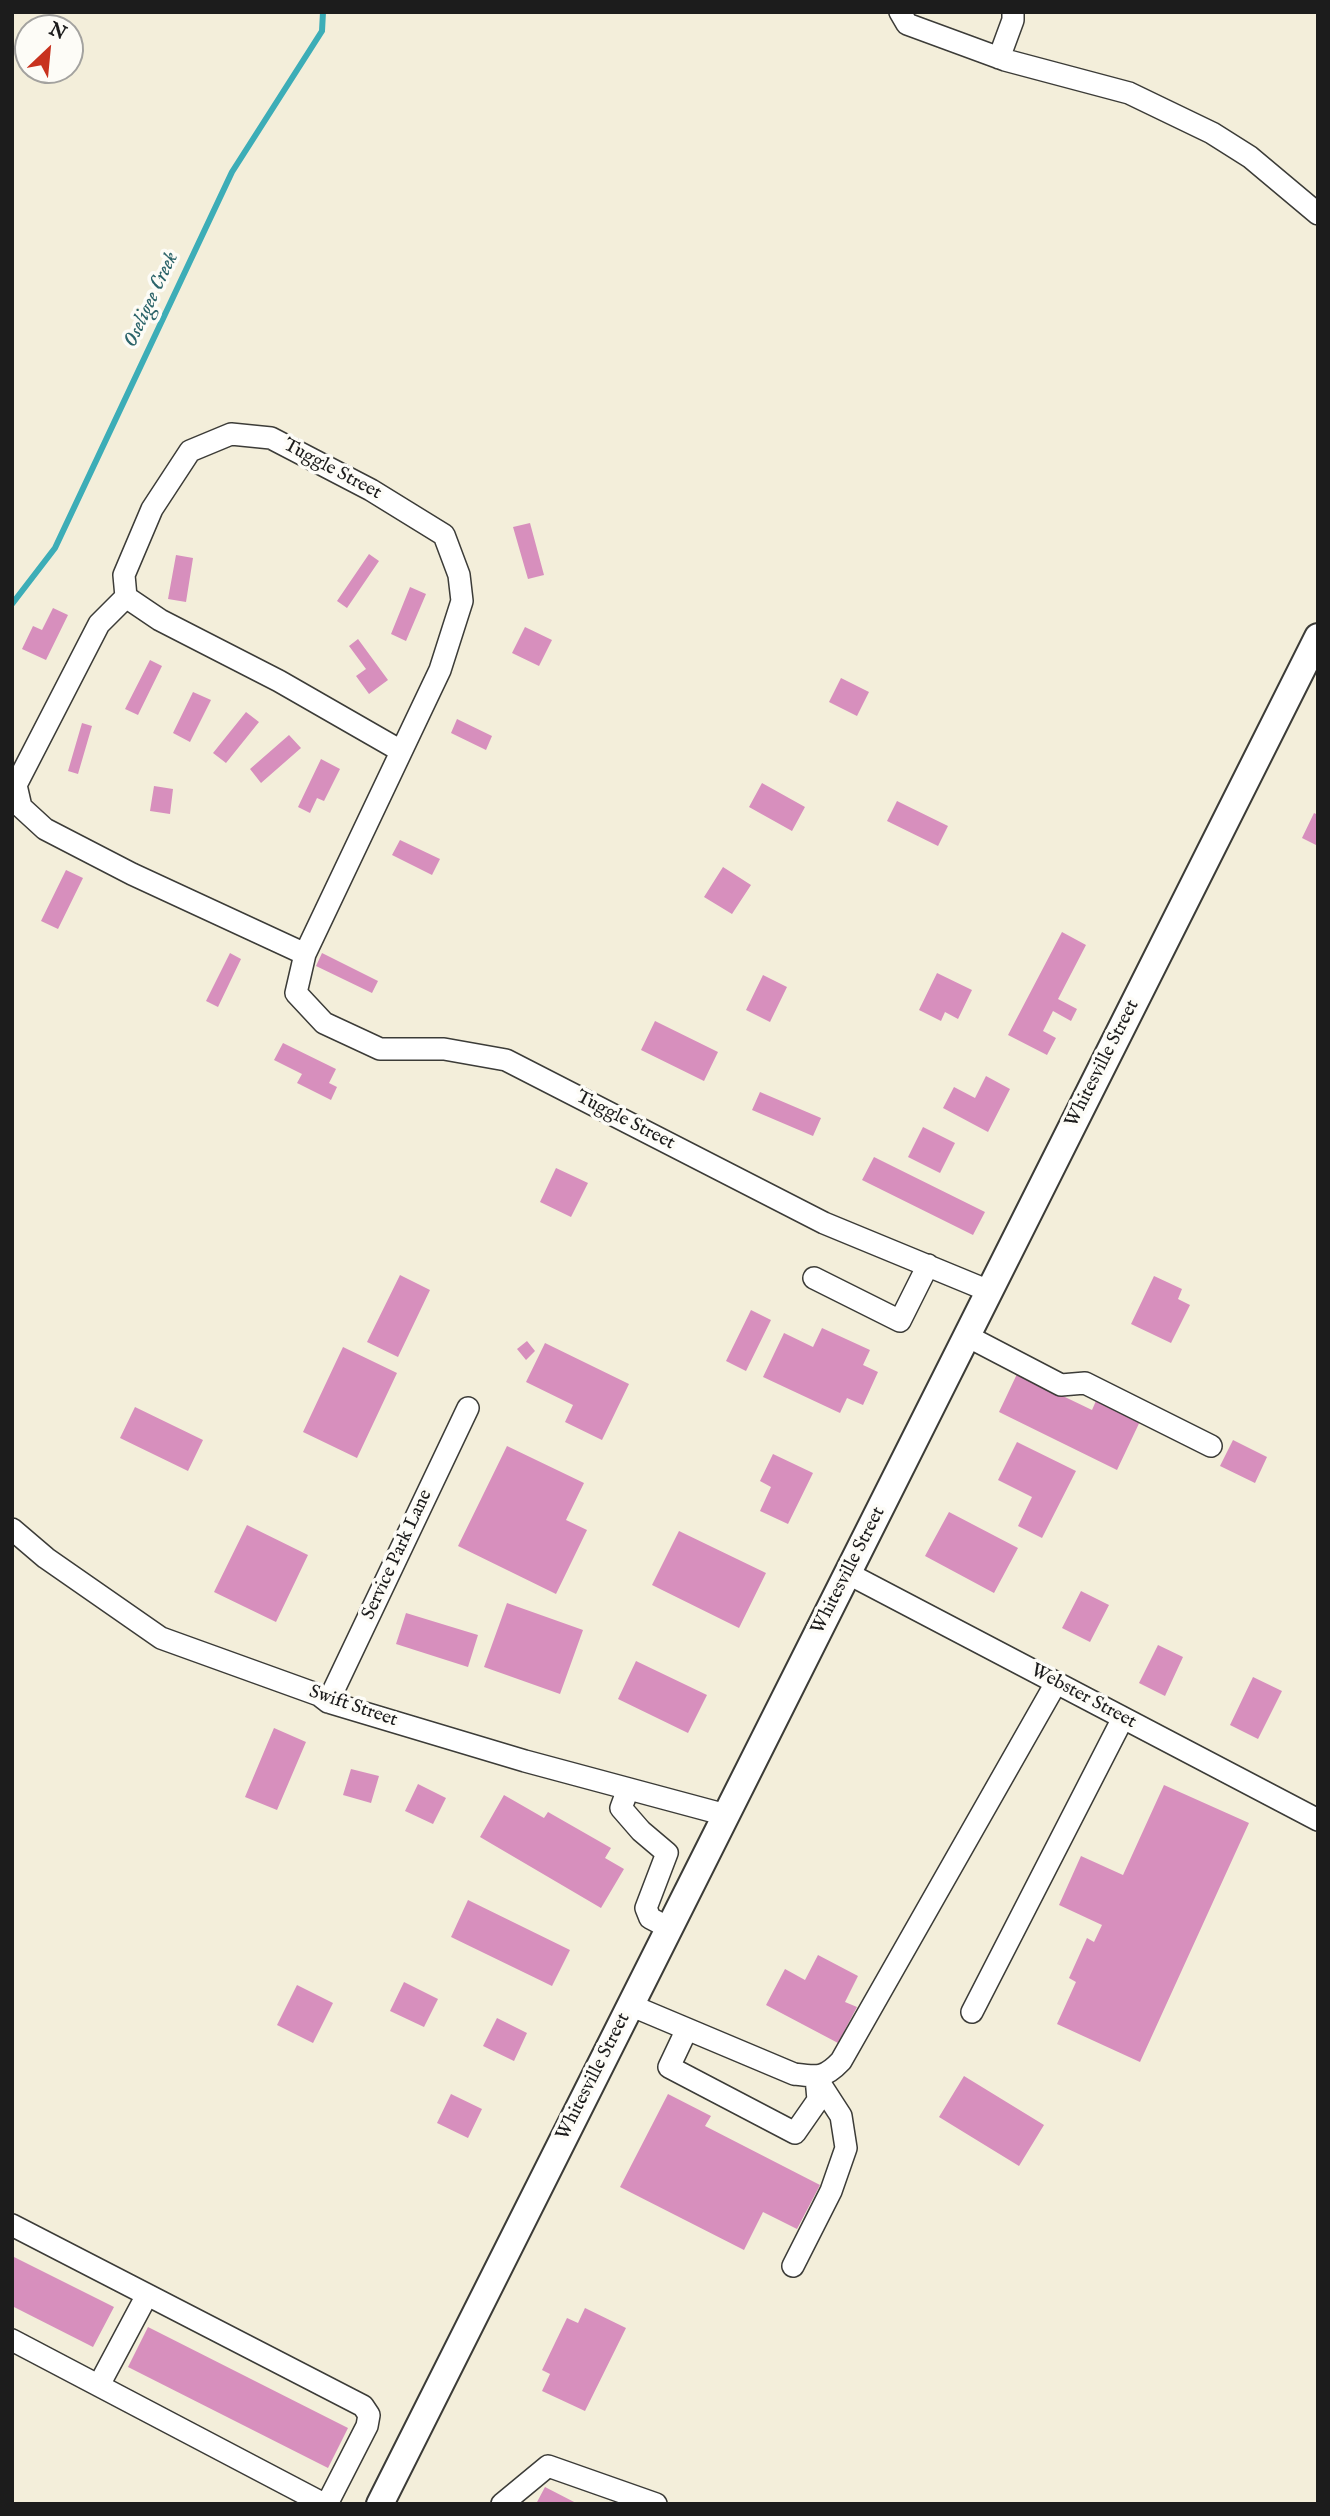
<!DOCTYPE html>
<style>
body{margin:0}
#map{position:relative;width:1330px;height:2516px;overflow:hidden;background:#f3eeda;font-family:"IM FELL English",serif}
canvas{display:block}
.frame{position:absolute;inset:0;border:14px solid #1c1c1c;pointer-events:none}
.north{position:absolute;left:14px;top:14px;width:70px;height:70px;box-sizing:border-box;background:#fdfcf7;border:2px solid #a3a29f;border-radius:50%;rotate:26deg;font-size:19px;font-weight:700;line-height:28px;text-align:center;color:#1c1c1c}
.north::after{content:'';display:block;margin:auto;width:24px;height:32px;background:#c8321e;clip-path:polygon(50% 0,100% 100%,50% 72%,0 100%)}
</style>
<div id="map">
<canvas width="1330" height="2516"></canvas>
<div class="frame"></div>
<div class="north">N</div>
</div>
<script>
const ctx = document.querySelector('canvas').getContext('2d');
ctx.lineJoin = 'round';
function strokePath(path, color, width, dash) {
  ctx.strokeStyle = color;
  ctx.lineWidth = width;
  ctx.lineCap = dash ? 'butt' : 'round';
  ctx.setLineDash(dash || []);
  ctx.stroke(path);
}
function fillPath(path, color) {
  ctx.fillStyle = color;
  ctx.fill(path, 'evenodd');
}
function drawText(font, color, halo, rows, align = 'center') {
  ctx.font = font + ' "IM FELL English",serif';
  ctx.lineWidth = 7;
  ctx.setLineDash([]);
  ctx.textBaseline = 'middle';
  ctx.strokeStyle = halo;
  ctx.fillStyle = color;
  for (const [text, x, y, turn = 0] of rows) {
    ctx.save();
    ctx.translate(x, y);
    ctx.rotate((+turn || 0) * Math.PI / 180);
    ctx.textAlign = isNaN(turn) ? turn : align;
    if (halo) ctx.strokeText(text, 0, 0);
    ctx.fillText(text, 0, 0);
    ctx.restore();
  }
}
strokePath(new Path2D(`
 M12,604L55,548L232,172L322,31L323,12`), '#3cadb7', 6);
fillPath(new Path2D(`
 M530,523L544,575L528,579L513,527Z
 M369,554L379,561L347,608L337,601Z
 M176,555L193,558L186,602L168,599Z
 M410,587L426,594L406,641L391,634Z
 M53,608L68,615L46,660L22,649L33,626L42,630Z
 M525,627L552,640L539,666L512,653Z
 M358,639L388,680L369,694L356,676L366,669L349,646Z
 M150,660L162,666L138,715L125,709Z
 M841,678L869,692L857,716L829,702Z
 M193,692L211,700L190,742L173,733Z
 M246,712L259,722L226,763L213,753Z
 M457,719L492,736L486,750L451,733Z
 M82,723L92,726L78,774L68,771Z
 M289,735L301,748L261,783L250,769Z
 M321,759L340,769L324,801L317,798L310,813L298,807Z
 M762,783L805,807L792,831L749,807Z
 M154,786L173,789L170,814L150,811Z
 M897,801L948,826L938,846L887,821Z
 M1314,813L1318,815V846L1302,838Z
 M400,840L440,859L432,875L392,855Z
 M723,867L751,885L732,914L704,897Z
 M66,870L83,878L58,929L41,921Z
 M1062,932L1086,945L1058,999L1077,1009L1071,1021L1053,1011L1043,1031L1056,1038L1047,1055L1008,1035Z
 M230,953L241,959L218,1007L206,1001Z
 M322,953L378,981L372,993L316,966Z
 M937,973L972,990L958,1019L945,1012L941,1021L919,1010Z
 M763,975L787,987L770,1022L746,1010Z
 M655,1021L718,1052L704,1081L641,1050Z
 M283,1043L336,1069L329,1083L337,1087L331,1100L297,1083L302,1074L274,1060Z
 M986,1076L1010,1089L988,1132L943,1108L954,1087L975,1098Z
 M760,1092L821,1118L813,1136L752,1110Z
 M923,1127L955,1143L940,1173L908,1157Z
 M874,1157L985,1212L973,1235L862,1180Z
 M556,1168L588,1183L571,1217L540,1202Z
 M400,1275L430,1290L398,1357L367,1342Z
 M1154,1276L1182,1289L1178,1299L1190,1305L1171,1343L1131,1324Z
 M751,1310L771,1320L746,1371L726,1361Z
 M822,1328L870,1350L863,1365L878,1372L863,1405L847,1398L840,1413L763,1377L784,1333L813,1347Z
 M527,1341L535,1351L526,1360L517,1349Z
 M545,1343L629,1384L602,1440L565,1422L573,1405L526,1382Z
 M343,1347L397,1373L357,1458L303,1432Z
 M1017,1374L1092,1410L1099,1394L1143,1415L1117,1470L999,1412Z
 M135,1407L203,1440L188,1471L120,1438Z
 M1233,1440L1267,1457L1255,1483L1220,1466Z
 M1017,1442L1076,1471L1042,1538L1018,1526L1032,1497L998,1480Z
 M507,1446L584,1483L566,1520L587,1530L556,1594L458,1546Z
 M773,1454L813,1473L788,1524L760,1511L771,1487L760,1481Z
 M949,1512L1018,1548L994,1593L925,1556Z
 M247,1525L308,1555L276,1622L214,1592Z
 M679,1531L766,1573L739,1628L652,1585Z
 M1081,1591L1109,1605L1090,1642L1062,1628Z
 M507,1603L583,1630L560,1694L484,1667Z
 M406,1613L478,1635L468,1667L396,1644Z
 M1158,1645L1183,1657L1165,1696L1139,1683Z
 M636,1661L707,1695L688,1733L618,1699Z
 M1253,1677L1282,1691L1258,1739L1230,1725Z
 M274,1728L306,1742L277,1810L245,1797Z
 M351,1769L379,1776L371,1803L343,1795Z
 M418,1784L446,1798L433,1824L405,1811Z
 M1164,1785L1249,1823L1140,2062L1057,2024L1076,1982L1069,1978L1087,1938L1094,1942L1102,1925L1059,1905L1081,1856L1123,1875Z
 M504,1795L544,1818L548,1812L611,1848L605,1858L624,1869L601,1908L480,1837Z
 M468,1900L570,1950L552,1986L451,1937Z
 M818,1955L858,1976L845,2002L857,2007L838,2043L766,2005L785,1969L805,1980Z
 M404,1982L438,1999L424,2027L390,2011Z
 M297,1985L333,2003L313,2043L277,2025Z
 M497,2018L527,2033L514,2061L483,2046Z
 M964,2076L1044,2125L1019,2166L939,2117Z
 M451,2094L482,2109L468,2138L437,2123Z
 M668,2094L711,2116L705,2126L820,2185L797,2229L763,2212L744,2250L620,2187Z
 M12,2256L114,2307L93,2347L12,2306Z
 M585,2308L626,2328L585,2411L542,2391L550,2374L542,2370L567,2318L578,2323Z
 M148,2327L348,2428L328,2468L128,2367Z
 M545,2487L578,2504H536Z`), '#d78fbd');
const minor = new Path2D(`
 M900,12L907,24L1005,60L1129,93L1212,133L1250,157L1318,214
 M999,58L1013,20V12
 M126,597L160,620L279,681L401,751
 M305,954L132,874L45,829L21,807L16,785L99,624L126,597L124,575L152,509L190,451L231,434L271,438L371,490L444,535L459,575L462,601L440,670L305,954L296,993L324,1023L380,1049H444L506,1060L824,1223L989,1291
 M814,1278L900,1321L928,1265
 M967,1336L1061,1385L1085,1383L1211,1446
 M12,1529L46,1558L161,1638L319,1695L328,1702L525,1761L726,1815
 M847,1573L1318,1820
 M328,1702L468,1408
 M628,1789L621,1808L641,1831L667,1853L646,1908L650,1918L669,1928
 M630,2005L794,2074C817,2077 824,2079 841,2061L1056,1683
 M972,2012L1123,1718
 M687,2029L669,2067L795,2133L818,2100L816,2077
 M12,2225L363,2406L369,2415L367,2426L327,2504
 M793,2266L831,2191L846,2148L841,2116L819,2082
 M12,2340L324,2504
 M99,2385L147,2295
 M502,2504L548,2466L656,2504`);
const major = new Path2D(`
 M380,2504L1318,637`);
strokePath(minor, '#3c3c38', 24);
strokePath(major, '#3c3c38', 30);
strokePath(minor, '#fff', 21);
strokePath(major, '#fff', 26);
drawText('19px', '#1c1c1c', '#fdfcf7', [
 ["Tuggle Street",332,470,28],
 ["Whitesville Street",1103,1064,-63],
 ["Tuggle Street",625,1121,27],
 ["Service Park Lane",398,1555,-65],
 ["Whitesville Street",849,1571,-63],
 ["Webster Street",1083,1697,28],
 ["Swift Street",353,1707,19],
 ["Whitesville Street",594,2077,-63]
]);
drawText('italic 21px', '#2c646a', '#fdfcf7', [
 ["Oseligee Creek",152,300,-65]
]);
</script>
